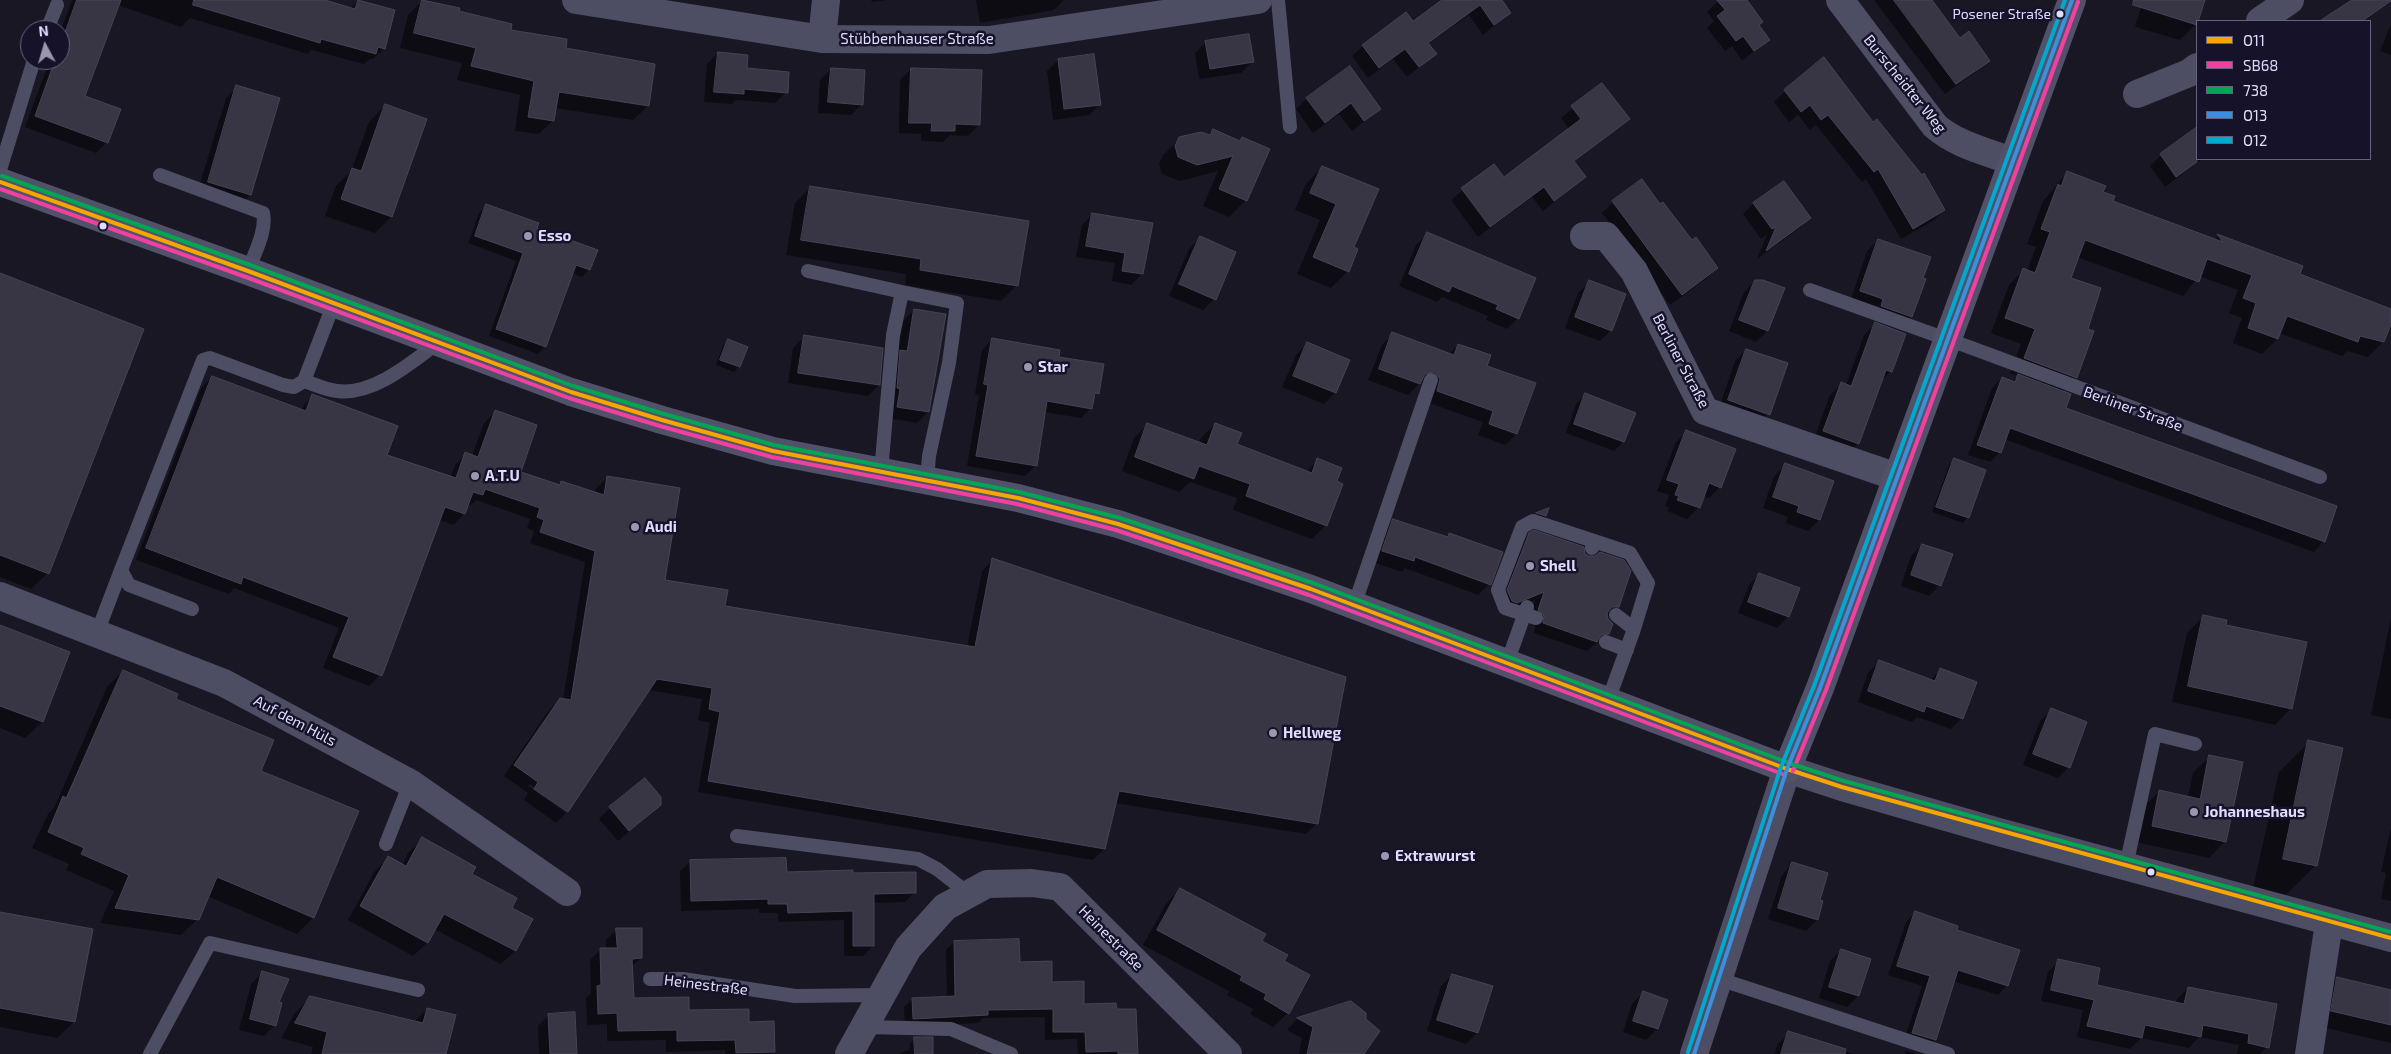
<!DOCTYPE html>
<meta charset="utf-8">
<style>
body{margin:0}
#map{position:relative;width:2391px;height:1054px;overflow:hidden;background:#191724;font-family:"Exo 2",sans-serif}
canvas{display:block}
.legend{position:absolute;left:2196px;top:20px;width:175px;height:140px;box-sizing:border-box;background:#151229;border:1px solid #66637e;margin:0;padding:6px 9px;list-style:none;font-size:15px;color:#dfdcfd}
.legend li{display:flex;align-items:center;gap:10px;height:25px}
.legend b{width:25px;border:1px solid #66637e}
.north{position:absolute;left:20px;top:20px;width:50px;height:50px;box-sizing:border-box;background:#151229;border:1px solid #66637e;border-radius:50%;rotate:354deg;font-size:14px;font-weight:700;line-height:20px;text-align:center;color:#dfdcfd}
.north::after{content:'';display:block;margin:auto;width:18px;height:22px;background:#9a97b1;clip-path:polygon(50% 0,100% 100%,50% 72%,0 100%)}
</style>
<div id="map">
<canvas width="2391" height="1054"></canvas>
<ul class="legend">
<li><b style="height:6px;background:#f7a600"></b>O11</li>
<li><b style="height:6px;background:#f240a1"></b>SB68</li>
<li><b style="height:6px;background:#00a651"></b>738</li>
<li><b style="height:6px;background:#3a90db"></b>O13</li>
<li><b style="height:6px;background:#00a9ce"></b>O12</li>
</ul>
<div class="north">N</div>
</div>
<script>
const ctx = document.querySelector('canvas').getContext('2d');
ctx.lineJoin = 'round';
function fillPath(path, color) {
  ctx.fillStyle = color;
  ctx.fill(path, 'evenodd');
}
function strokePath(path, color, width, dash) {
  ctx.strokeStyle = color;
  ctx.lineWidth = width;
  ctx.lineCap = dash ? 'butt' : 'round';
  ctx.setLineDash(dash || []);
  ctx.stroke(path);
}
function drawText(font, color, halo, rows, align = 'center') {
  ctx.font = font + ' "Exo 2",sans-serif';
  ctx.lineWidth = 5;
  ctx.setLineDash([]);
  ctx.textBaseline = 'middle';
  ctx.strokeStyle = halo;
  ctx.fillStyle = color;
  for (const [text, x, y, turn = 0] of rows) {
    ctx.save();
    ctx.translate(x, y);
    ctx.rotate((+turn || 0) * Math.PI / 180);
    ctx.textAlign = isNaN(turn) ? turn : align;
    if (halo) ctx.strokeText(text, 0, 0);
    ctx.fillText(text, 0, 0);
    ctx.restore();
  }
}
fillPath(new Path2D(`
 M72,0H321L350,9L358,1L384,48L373,59H370L364,64L311,50L308,54L190,18L181,27L118,5L84,97L107,142L96,153L25,127L50,60H60V32Z
 M423,0L565,49L648,106L633,120L555,108L553,120L539,134L515,131L520,95L457,80L462,63L400,48L408,15Z
 M871,0H888L872,2Z
 M976,0H1064L1054,10L980,23Z
 M1444,0H1500L1509,13L1483,35L1469,15L1428,44L1435,54L1407,77L1393,59L1368,78L1352,56L1363,46L1413,23Z
 M1719,0H1746L1758,26L1768,39L1742,61L1732,46L1725,51L1707,28L1714,21L1707,12Z
 M1874,0H1931L1959,40L1988,60L1977,71L1945,94Z
 M2143,0H2203L2196,24L2180,40L2135,27Z
 M2354,0L2391,2L2362,21H2322Z
 M2391,24V55L2380,51Z
 M1206,42L1252,62L1241,73L1199,79L1195,53Z
 M718,53L746,69L786,92L775,103L736,100L732,104L704,102L707,64Z
 M1058,60L1100,104L1089,115L1053,120L1047,71Z
 M1349,68L1380,109L1352,131L1339,114L1313,133L1296,109L1307,98Z
 M831,69L862,104L851,115L818,113L820,80Z
 M911,69L979,125L968,136L950,135L943,142L921,141V134L899,133L900,80Z
 M1602,84L1628,119L1573,163L1584,177L1543,211L1532,197L1478,237L1451,200L1494,165L1504,179L1569,129L1561,118Z
 M237,87L250,195L239,206L197,193L226,98Z
 M1785,91L1873,124L1944,210L1933,221L1901,239L1866,179L1862,182L1816,125L1810,130L1798,115L1789,122L1774,102Z
 M385,105L426,119L391,217L375,233L325,216L336,186L351,171L369,122Z
 M1213,130L1238,142L1242,138L1246,200L1229,217L1203,206L1218,171L1180,181L1162,174L1159,164L1163,155L1180,139L1207,136Z
 M2191,133L2197,143V159H2202L2165,187L2150,166L2161,155Z
 M1322,167L1352,248L1348,271L1331,288L1297,274L1320,220L1295,210L1306,184Z
 M2067,173L2102,193L2111,202L2214,240L2218,236L2302,267L2299,275L2391,311V320L2383,342L2368,357L2347,351L2342,356L2279,333L2277,339L2262,354L2233,343L2242,318L2229,313L2238,290L2199,276L2183,296L2077,257L2069,279L2087,329L2076,377L2061,392L2065,409L2336,507L2323,542L2314,552L2004,439L2000,452L1990,462L1968,455L1992,388L2002,378L2012,382L2018,376L2010,373L2021,344L1991,333L2009,285L2024,270L2027,271L2036,247L2027,244L2043,201Z
 M810,188L1017,285L1001,301L905,285L906,274L786,255L795,203Z
 M1613,202L1660,206L1717,268L1706,279L1670,305L1602,213Z
 M1754,203L1809,218L1798,229L1757,259L1767,235L1761,239L1743,214Z
 M487,205L535,229L589,269L582,277L572,273L545,346L538,354L489,336L516,261L468,243L479,213Z
 M1093,214L1142,274L1131,285L1112,281L1115,263L1076,257L1082,225Z
 M1427,234L1518,318L1507,329L1486,320L1488,316L1442,297L1437,302L1399,286L1416,245Z
 M1200,238L1214,299L1203,310L1169,296L1189,249Z
 M1878,240L1922,279L1911,317L1900,328L1850,302L1867,251Z
 M0,275L48,573L31,589L0,577Z
 M1755,281L1783,289L1767,331L1756,342L1729,331L1744,292Z
 M1589,282L1611,330L1600,341L1565,328L1578,293Z
 M914,310L944,315L928,412L917,423L887,418L903,321Z
 M1875,324L1891,371L1880,382L1858,443L1847,455L1813,442L1830,395L1841,384L1846,385L1864,335Z
 M1393,334L1448,355L1458,345L1486,366L1516,434L1505,445L1478,435L1483,422L1426,402L1423,382L1420,383L1408,395L1368,380L1382,345Z
 M804,337L879,385L868,396L788,383L793,348Z
 M992,340L1057,358L1098,393L1093,398L1091,408L1081,418L1044,412L1035,466L1025,476L967,466L979,395L975,394L982,350Z
 M728,341L739,366L734,372L716,365L723,346Z
 M1307,344L1348,361L1335,393L1324,404L1282,387L1296,355Z
 M1746,350L1768,414L1757,425L1718,411L1735,361Z
 M212,377L300,410L313,395L386,455L450,478L455,465L466,454L472,456L484,423L495,412L519,473L558,486L562,482L595,494L596,489L607,478L664,581L724,608L967,647L982,571L993,560L1317,823L1306,834L1115,803L1104,849L1093,860L698,792L710,723L698,720L702,699L648,690L567,812V810L530,784L528,786L566,813L556,823L524,800L528,793L504,776L549,710L560,699L563,700L585,562L530,543L534,531L527,528L530,519L476,500L471,505L468,504L464,514L453,525L439,520L380,675L369,686L323,668L339,628L234,588L229,594L136,560L201,388Z
 M1585,395L1634,413L1623,442L1614,451L1566,433L1576,404Z
 M1148,424L1199,443L1201,438L1215,424L1236,445L1306,472L1318,460L1326,525L1312,539L1233,510L1237,498L1190,482L1179,492L1122,471L1134,438Z
 M1687,431L1720,487L1709,498L1703,496L1698,508L1687,519L1667,511L1669,507L1665,506L1669,495L1657,491L1676,442Z
 M1954,459L1968,517L1963,523L1932,512L1949,465Z
 M1785,465L1833,482L1819,520L1808,531L1786,523L1788,517L1763,508L1774,476Z
 M1547,510L1545,516L1529,532L1521,530L1537,514Z
 M1393,521L1446,538L1450,534L1489,584L1478,595L1405,568L1402,572L1372,562L1382,532Z
 M1530,534L1584,554L1617,606L1608,616V633L1587,651L1534,633L1535,626L1529,620L1535,600L1507,612L1498,601L1520,544Z
 M1922,545L1940,585L1929,596L1901,586L1911,556Z
 M1760,574L1799,588L1788,617L1777,628L1738,613L1749,585Z
 M2204,616L2225,626L2291,708L2275,725L2172,702L2187,633Z
 M2391,618V719L2371,715Z
 M0,627L69,653L42,722L25,738L0,728Z
 M1879,662L1930,680L1940,670L1962,718L1951,729L1917,717L1912,722L1858,702L1868,673Z
 M123,671L175,699L260,771L313,918L297,934L207,896L198,919L181,935L100,923L114,891L66,870L69,864L32,848L48,814L54,808L107,687Z
 M2051,710L2069,767L2058,778L2023,765L2040,721Z
 M2309,742L2316,865L2286,895L2253,888L2279,772Z
 M2209,757L2225,841L2209,858L2136,842L2143,807L2160,791L2188,797L2193,773Z
 M660,805L618,841L599,819L610,808Z
 M2391,828V901L2381,899L2386,873L2381,872Z
 M422,839L510,908L531,920L515,951L501,964L434,929L427,943L413,956L348,920L375,871L389,857L402,865L408,853Z
 M690,862L786,873L915,892L905,902L873,903V946L863,956H844V920L778,922V913H759V909L681,911L680,871Z
 M1793,863L1819,900L1817,920L1806,931L1768,919L1782,875Z
 M1180,889L1260,942L1283,962L1288,1013L1273,1027L1250,1014L1253,1009L1227,995L1229,991L1143,945L1166,904Z
 M0,913L74,1022L57,1038L0,1027Z
 M1915,913L1956,931L2007,985L1998,995L1953,981L1934,1040L1925,1050L1903,1043L1922,986L1888,975L1906,922Z
 M617,929L641,958L631,967L632,999L748,1023L774,1052L772,1054H725V1050L666,1052V1040L607,1041V1024L587,1025L586,998L591,994L590,960L601,949H606V940Z
 M954,942L1019,963L1083,1005L1115,1010L1136,1054H1078L1077,1039L1045,1040V1017L983,1018L978,1023L905,1027L904,1007L913,999L947,997L946,950Z
 M1841,950L1869,959L1858,996L1847,1007L1819,998L1830,961Z
 M2059,961L2095,986L2176,1003L2177,999L2188,988L2267,1047L2260,1054H2237L2239,1045L2199,1037L2189,1048L2141,1038L2130,1049L2077,1037L2083,1010L2041,1001L2048,972Z
 M262,973L278,1003L275,1025L264,1036L239,1030L251,984Z
 M1452,975L1491,987L1477,1033L1466,1044L1427,1031L1441,986Z
 M2337,978L2391,991V1043L2317,1026L2322,994Z
 M1643,993L1657,1029L1646,1040L1623,1032L1632,1004Z
 M311,997L414,1022L427,1009L445,1054H311L313,1047L281,1038L295,1013Z
 M1350,1002L1363,1054H1299L1302,1038L1287,1030L1297,1019Z
 M549,1015L575,1054H539L538,1026Z
 M1789,1033L1853,1054H1774L1778,1044Z
 M915,1038L932,1054H900L904,1051L910,1050V1043Z
 M1907,1051L1916,1054H1904Z`), '#0007');
const building = new Path2D(`
 M77,0H121L85,96L121,109L108,143L35,116L55,60H60V47Z
 M194,0H325L355,9L358,0L395,10L385,49L378,47L376,54L321,39L320,43L193,5Z
 M422,0L460,8L459,11L512,24L511,30L567,39L566,48L655,64L649,106L559,92L554,121L528,117L534,81L471,66L476,48L414,33Z
 M1442,0H1502L1511,13L1494,25L1480,5L1428,43L1437,54L1419,67L1405,49L1379,68L1362,45L1406,12L1413,21Z
 M1717,0H1747L1763,22L1759,25L1770,40L1754,51L1743,36L1736,41L1717,16L1725,10Z
 M1894,0H1932L1960,38L1969,31L1990,61L1956,84Z
 M2134,0H2205L2197,25L2133,5Z
 M2352,0H2391V1L2362,21H2320Z
 M1249,34L1254,62L1210,69L1205,41Z
 M718,52L748,55L747,68L789,72L788,93L744,89V94L714,92Z
 M1094,54L1101,105L1064,109L1058,59Z
 M1824,57L1873,122L1877,119L1922,175L1924,173L1945,210L1913,229L1878,169L1874,172L1828,115L1821,120L1810,105L1801,112L1784,90Z
 M1350,66L1381,109L1364,121L1351,103L1325,123L1306,98Z
 M831,68L865,70L863,105L828,102Z
 M911,68L982,70L980,125L955,124V131H931L932,123H909Z
 M1602,83L1630,119L1574,161L1586,177L1554,201L1544,187L1490,227L1461,188L1494,164L1504,177L1581,119L1571,106Z
 M236,85L280,98L251,195L208,182Z
 M385,104L427,119L392,217L341,199L352,168L361,171Z
 M2197,127V162L2176,177L2160,154Z
 M1213,129L1240,141L1242,137L1270,149L1247,201L1219,189L1233,156L1197,165L1178,157L1175,146L1179,137L1201,132L1210,135Z
 M1322,166L1379,189L1354,247L1358,249L1349,272L1313,257L1336,204L1310,193Z
 M2067,171L2106,186L2103,192L2115,196L2113,201L2223,242L2217,234L2303,266L2300,274L2391,309V324L2384,342L2360,336L2358,342L2287,316L2278,339L2248,328L2256,303L2243,298L2252,275L2207,259L2199,282L2085,240L2071,278L2101,288L2088,329L2094,331L2077,378L2024,358L2035,329L2005,318L2023,268L2035,273L2050,232L2041,229L2058,184L2061,186Z
 M1642,179L1660,204L1663,202L1692,240L1696,237L1718,268L1682,295L1612,201Z
 M1784,181L1811,218L1766,251L1776,227L1772,229L1753,203Z
 M810,186L1029,221L1018,286L920,270L921,259L801,240Z
 M486,204L539,223L537,228L598,250L590,270L576,265L546,347L496,329L523,253L475,236Z
 M1092,213L1153,223L1143,274L1122,271L1125,253L1086,246Z
 M1427,232L1536,278L1519,319L1496,309L1498,305L1452,286L1449,292L1409,274Z
 M1200,236L1236,252L1216,300L1179,284Z
 M1878,239L1931,257L1923,278L1926,279L1912,317L1881,306L1883,299L1860,291Z
 M0,273L144,329L49,574L0,555Z
 M1589,280L1626,294L1612,331L1575,317Z
 M1755,280H1763L1785,288L1768,331L1739,320Z
 M914,309L946,314L929,412L897,407L900,389L897,388L900,350L907,351Z
 M1875,322L1906,334L1892,372L1886,370L1859,444L1823,431L1841,382L1851,386Z
 M1392,332L1454,355L1458,344L1491,355L1487,366L1536,383L1517,434L1489,424L1493,411L1437,391L1440,379L1434,372L1425,374L1420,384L1379,369Z
 M804,335L883,348L880,385L798,373Z
 M992,338L1060,350L1059,357L1104,364L1099,394L1095,393L1092,409L1047,401L1037,466L976,456L988,385L984,384Z
 M728,339L748,347L740,367L720,360Z
 M1307,342L1350,360L1336,393L1293,376Z
 M1746,349L1788,363L1770,415L1728,400Z
 M2018,374L2071,394L2066,408L2337,506L2325,542L2010,428L2001,453L1977,445L2002,377L2015,382Z
 M212,376L306,411L312,394L398,426L387,455L456,478L465,452L478,457L495,410L537,425L521,472L560,485L561,481L604,495L607,476L680,488L665,580L728,590L725,606L975,647L992,558L1346,677L1318,824L1119,791L1105,849L708,781L720,712L709,709L712,688L657,679L568,812L534,789L538,782L514,765L560,698L571,700L595,551L540,532L544,520L537,517L540,508L485,489L483,495L473,492L465,514L445,507L382,676L333,657L349,617L243,577L241,584L146,548Z
 M1585,393L1636,413L1624,442L1574,424Z
 M1147,423L1207,445L1215,423L1242,433L1237,444L1312,473L1317,458L1342,468L1337,481L1343,484L1327,526L1246,496L1250,484L1199,466L1194,479L1135,457Z
 M1686,430L1736,449L1721,488L1709,483L1700,508L1677,500L1679,496L1675,495L1679,484L1667,480Z
 M1954,458L1986,470L1969,518L1936,507Z
 M1785,463L1834,481L1820,520L1797,512L1799,506L1773,497Z
 M1549,508L1546,516L1536,513Z
 M1393,519L1448,537L1449,533L1503,552L1491,585L1415,557L1414,561L1382,551Z
 M1534,530L1584,547L1585,554L1589,556H1595L1600,552L1624,560L1631,571L1619,607H1612L1607,613L1608,619L1613,624L1609,634L1601,635L1597,642L1543,623L1544,616L1538,610L1544,592L1517,603L1512,601L1507,590L1529,533Z
 M1922,544L1953,554L1941,586L1911,575Z
 M1759,573L1800,588L1789,617L1748,602Z
 M2203,615L2227,620L2226,625L2307,642L2292,709L2188,686Z
 M0,625L70,652L43,722L0,706Z
 M1879,660L1935,681L1940,668L1977,682L1963,719L1926,706L1924,712L1868,691Z
 M123,670L178,694L176,699L274,740L261,771L359,811L314,918L217,877L199,920L115,908L129,875L81,854L84,848L48,832L63,796L66,798Z
 M2051,708L2087,722L2070,768L2033,754Z
 M2308,740L2343,748L2317,866L2283,859Z
 M2209,755L2243,762L2226,842L2152,826L2159,790L2200,799Z
 M645,778L661,797V805L629,831L609,807Z
 M422,837L476,867L472,874L517,898L512,908L533,919L516,951L444,914L428,943L360,906L388,856L406,866Z
 M786,858L787,872L853,870V873L916,872V893L874,894V946H853V911L788,913L787,904H768V899L691,901L690,860Z
 M1792,862L1828,873L1820,900L1823,901L1818,920L1778,908Z
 M1180,888L1266,934L1262,941L1288,955L1284,961L1310,975L1289,1014L1264,999L1266,994L1240,980L1242,976L1157,930Z
 M1915,911L1958,926L1957,930L2020,950L2008,986L1958,970L1936,1040L1912,1033L1930,976L1897,966Z
 M0,912L93,929L75,1022L0,1008Z
 M616,928H642V958L632,959L634,998L689,997V1010L749,1009V1022L774,1021L775,1052L736,1053L735,1040L677,1041V1030L618,1031L617,1013L598,1014L597,986L601,985L600,948H617Z
 M1019,939L1020,962L1052,961V982L1084,981V1004L1116,1003L1117,1009H1136L1138,1054H1118V1051L1086,1052L1085,1032H1053V1009L988,1010V1015L913,1019L912,998L955,996L954,941Z
 M1841,949L1871,959L1859,996L1829,987Z
 M2058,959L2100,968L2097,985L2184,1004L2188,987L2277,1004L2269,1048L2248,1043L2249,1034L2203,1025L2201,1037L2145,1025L2142,1038L2087,1026L2094,1000L2051,990Z
 M262,971L289,979L279,1002L282,1003L276,1026L250,1019Z
 M1452,974L1493,986L1478,1033L1437,1020Z
 M2337,977L2391,990V1025L2331,1011Z
 M1643,991L1668,1000L1658,1029L1633,1021Z
 M310,996L423,1023L427,1008L456,1015L446,1054H322L327,1032L295,1023Z
 M1351,1001L1366,1013V1019L1380,1031L1364,1054H1307L1313,1027L1297,1018Z
 M575,1012L577,1054H550L548,1014Z
 M1788,1031L1846,1049L1845,1054H1781Z
 M914,1037H933V1054H915Z`);
fillPath(building, '#383645');
strokePath(building, '#454356', 1);
strokePath(new Path2D(`
 M1278,0L1290,127
 M47,30L57,5
 M0,170L34,60
 M160,175L263,213C267,231 254,254 248,271
 M808,271L902,292
 M1810,290L1969,347L2320,477
 M304,381C314,384 326,390 337,391C373,396 412,362 439,342
 M881,472L893,335L902,292L957,303L949,363L929,456L927,481
 M1594,541L1630,553L1648,583L1634,629
 M1354,606L1431,380
 M192,609L129,585L121,570L203,360L210,358L283,385L294,387L304,381L334,303
 M1536,618L1505,608L1498,590L1522,527L1533,521L1594,541L1592,548
 M97,633L121,570
 M1606,642L1627,650
 M1507,663L1527,607
 M1608,701L1634,629L1616,615
 M737,836L918,859L937,869L969,894
 M386,844L410,783
 M2126,866L2155,734L2195,744
 M650,979H683L795,996L882,995
 M1719,979L1948,1054
 M864,1027L951,1029L1011,1054
 M150,1054L210,943L418,990`), '#4d4d64', 14);
strokePath(new Path2D(`
 M576,0L822,39L989,40L1258,0
 M1840,0L1935,126C1957,145 1985,151 2011,161
 M2260,21L2290,0
 M822,39L826,0
 M2137,94L2189,73L2197,67
 M1584,236H1606L1634,271L1705,411L1897,477
 M0,596L224,683L410,783L567,892
 M849,1054L908,948L945,907L987,884L1032,883L1060,887L1228,1054
 M2309,1054L2329,923`), '#4d4d64', 28);
strokePath(new Path2D(`
 M1694,1054L1787,769L1842,787L1995,831L2391,938`), '#4d4d64', 28);
strokePath(new Path2D(`
 M0,182L248,271L571,392L662,420L773,451L1018,498L1118,524L1187,547L1311,589L1787,769L1820,688L2072,0`), '#51516a', 28);
strokePath(new Path2D(`
 M0,182L248,271L571,392L662,420L773,451L1018,498L1118,524L1311,589L1787,769L1842,787L2391,938`), '#f7a600', 4);
strokePath(new Path2D(`
 M0,189L246,277L569,398L660,426L772,457L1017,504L1116,530L1309,595L1785,775
 M1793,771L1826,690L2078,2`), '#f240a1', 4);
strokePath(new Path2D(`
 M2,176L250,265L573,386L664,414L774,445L1019,492L1120,518L1313,583L1789,763L1844,781L2391,932`), '#00a651', 4);
strokePath(new Path2D(`
 M1694,1054L1787,769L1820,688L2072,0`), '#3a90db', 4);
strokePath(new Path2D(`
 M1688,1052L1781,767L1814,686L2065,0`), '#00a9ce', 4);
for (const [x, y, r, color] of [
 [2060,14,4.5,"#dfdcfd"],
 [103,226,4.5,"#dfdcfd"],
 [528,236,5,"#9a97b1"],
 [1028,367,5,"#9a97b1"],
 [475,476,5,"#9a97b1"],
 [635,527,5,"#9a97b1"],
 [1530,566,5,"#9a97b1"],
 [1273,733,5,"#9a97b1"],
 [2194,812,5,"#9a97b1"],
 [1385,856,5,"#9a97b1"],
 [2151,872,4.5,"#dfdcfd"]
]) {
  const dot = new Path2D();
  dot.arc(x, y, r, 0, 2 * Math.PI);
  ctx.fillStyle = color;
  ctx.fill(dot);
  strokePath(dot, '#151229', 2);
}
drawText('14px', '#dfdcfd', '#151229', [
 ["Posener Straße",2051,14]
], 'right');
drawText('15px', '#dfdcfd', '#151229', [
 ["Stübbenhauser Straße",917,39],
 ["Burscheidter Weg",1905,84,51],
 ["Berliner Straße",1681,361,62],
 ["Berliner Straße",2133,409,20],
 ["Auf dem Hüls",295,721,28],
 ["Heinestraße",1111,938,45],
 ["Heinestraße",706,985,7]
]);
drawText('bold 15px', '#dfdcfd', '#151229', [
 ["Esso",538,236],
 ["Star",1038,367],
 ["A.T.U",485,476],
 ["Audi",645,527],
 ["Shell",1540,566],
 ["Hellweg",1283,733],
 ["Johanneshaus",2204,812],
 ["Extrawurst",1395,856]
], 'left');
</script>
